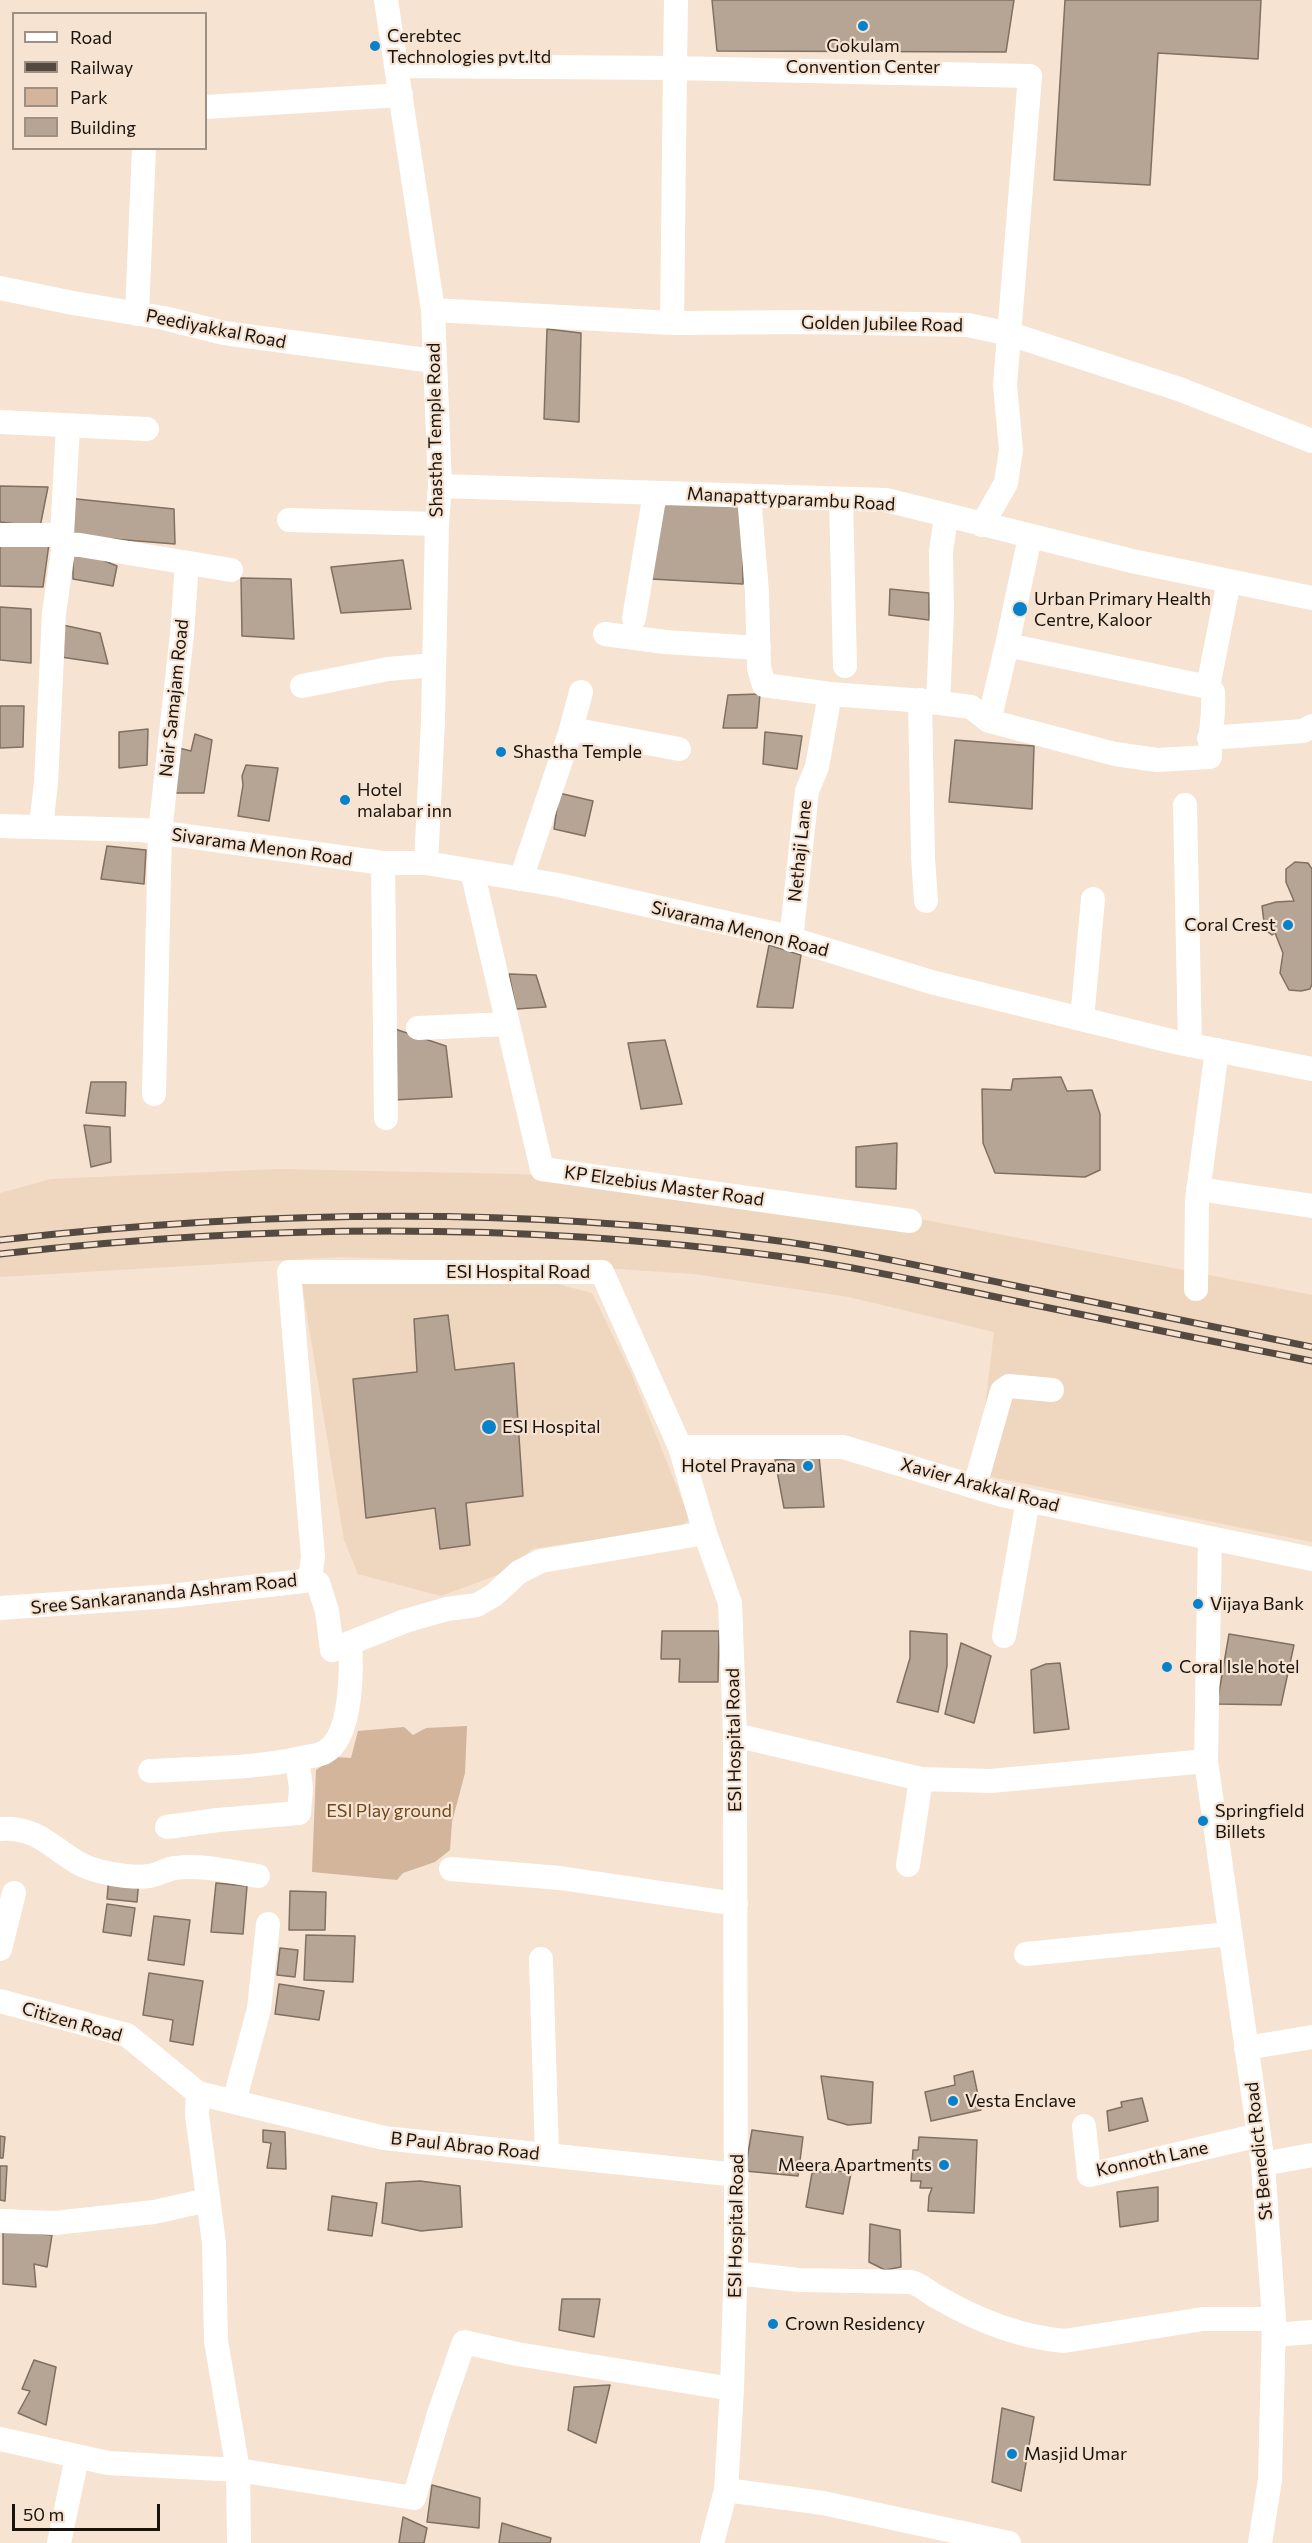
<!DOCTYPE html>
<style>
body{margin:0}
#map{position:relative;width:1312px;height:2543px;overflow:hidden;background:#f6e3d2;font-family:Commissioner,sans-serif}
canvas{display:block}
.legend{position:absolute;left:12px;top:12px;width:195px;height:138px;box-sizing:border-box;background:#f6e3d2;border:2px solid #9e9083;margin:0;padding:8px 10px;list-style:none;font-size:18px;color:#19130d}
.legend li{display:flex;align-items:center;gap:12px;height:30px}
.legend b{width:30px;border:2px solid #9e9083}
.scale{position:absolute;left:12px;top:2504px;width:148px;height:27px;box-sizing:border-box;border:3px solid #19130d;border-top:0;padding-left:8px;font-size:18px;line-height:21px;white-space:nowrap;color:#19130d;-webkit-text-stroke:4px #f6e3d2;paint-order:stroke}
</style>
<div id="map">
<canvas width="1312" height="2543"></canvas>
<ul class="legend">
<li><b style="height:8px;background:#fff"></b>Road</li>
<li><b style="height:8px;background:#544a41"></b>Railway</li>
<li><b style="height:16px;background:#d2b59b"></b>Park</li>
<li><b style="height:16px;background:#b6a595"></b>Building</li>
</ul>
<div class="scale">50 m</div>
</div>
<script>
const ctx = document.querySelector('canvas').getContext('2d');
ctx.lineJoin = 'round';
function fillPath(path, color) {
  ctx.fillStyle = color;
  ctx.fill(path, 'evenodd');
}
function strokePath(path, color, width, dash) {
  ctx.strokeStyle = color;
  ctx.lineWidth = width;
  ctx.lineCap = dash ? 'butt' : 'round';
  ctx.setLineDash(dash || []);
  ctx.stroke(path);
}
function drawText(font, color, halo, rows, align = 'center') {
  ctx.font = font + ' Commissioner,sans-serif';
  ctx.lineWidth = 4.5;
  ctx.setLineDash([]);
  ctx.textBaseline = 'middle';
  ctx.strokeStyle = halo;
  ctx.fillStyle = color;
  for (const [text, x, y, turn = 0] of rows) {
    ctx.save();
    ctx.translate(x, y);
    ctx.rotate((+turn || 0) * Math.PI / 180);
    ctx.textAlign = isNaN(turn) ? turn : align;
    if (halo) ctx.strokeText(text, 0, 0);
    ctx.fillText(text, 0, 0);
    ctx.restore();
  }
}
fillPath(new Path2D(`
 M278,1169L515,1174L697,1184L931,1221L1312,1295V1542L977,1474L994,1332L849,1297L694,1274L542,1264L339,1257L0,1277V1193L51,1179Z
 M301,1279L546,1281L592,1293L632,1375L690,1520L677,1528L606,1544L577,1542L532,1549L508,1571L441,1596L358,1574L344,1540Z`), '#eed6bf');
fillPath(new Path2D(`
 M467,1726L465,1773L452,1822L450,1850L435,1862L403,1873L397,1880L312,1872L316,1770L335,1757L351,1758L358,1731L404,1727L413,1735L426,1728Z`), '#d2b59b');
const building = new Path2D(`
 M712,0H1014L1006,52L717,51Z
 M1065,0H1261L1258,59L1158,53L1150,185L1054,180Z
 M547,329L581,333L579,422L544,419Z
 M0,486L48,487L40,527L0,522Z
 M67,498L174,509L175,544L64,535Z
 M662,501L742,505L743,584L651,579Z
 M0,543L49,544L43,587L0,586Z
 M73,548L117,566L113,586L73,579Z
 M403,560L411,609L341,613L331,567Z
 M241,578L291,579L294,639L242,636Z
 M890,589L929,593V620L889,615Z
 M0,607L31,609V663L0,660Z
 M58,624L100,633L108,664L54,656Z
 M760,694L757,728H723L728,695Z
 M0,706H24L23,747L0,748Z
 M148,729L147,765L119,768V732Z
 M765,732L802,736L797,769L763,764Z
 M195,734L212,740L204,793H167L175,747L191,751Z
 M955,740L1034,746L1032,809L949,802Z
 M246,765L278,768L269,821L238,816L243,785L242,776Z
 M559,793L593,801L585,836L554,829Z
 M107,846L146,850L144,884L101,879Z
 M1295,862L1308,863L1312,869V984L1310,989L1301,991L1289,990L1280,973L1283,953L1275,933L1272,935L1265,930L1262,906L1276,902L1294,901L1286,882V869Z
 M769,945L801,955L793,1008L757,1007Z
 M509,974L536,975L546,1007L516,1009Z
 M392,1028L446,1046L452,1097L393,1100Z
 M665,1040L682,1104L641,1109L628,1043Z
 M1061,1077L1067,1091L1092,1090L1100,1114V1170L1085,1177L995,1173L983,1143L982,1089L1011,1090L1013,1079Z
 M91,1082H126L125,1116L86,1113Z
 M84,1125L110,1127L111,1162L91,1167Z
 M897,1143L896,1189L856,1187V1147Z
 M448,1315L455,1370L514,1363L523,1496L466,1503L470,1545L440,1549L435,1508L366,1518L353,1379L417,1372L414,1319Z
 M819,1456L824,1507L784,1508L775,1460Z
 M662,1631H719L718,1682H679L680,1659H661Z
 M910,1631L947,1634V1666L938,1712L897,1702L910,1658Z
 M1229,1634L1294,1645L1281,1705L1217,1704Z
 M961,1643L991,1656L974,1723L945,1714Z
 M1060,1663L1069,1729L1034,1733L1031,1670L1046,1664Z
 M109,1876L139,1879L137,1902L107,1899Z
 M216,1883L247,1886L243,1934L211,1932Z
 M290,1891L326,1892L325,1930H289Z
 M107,1904L135,1908L131,1936L103,1932Z
 M154,1916L190,1920L184,1965L148,1960Z
 M306,1935L355,1936L353,1982L304,1980Z
 M280,1948L298,1950L295,1977L277,1975Z
 M149,1973L203,1981L193,2045L170,2041L173,2020L143,2015Z
 M279,1984L324,1991L319,2020L275,2014Z
 M973,2071L981,2110L931,2121L925,2092L955,2085L954,2076Z
 M821,2076L873,2082L871,2123L848,2125L828,2119Z
 M1142,2098L1148,2121L1109,2131L1107,2111L1122,2107L1121,2102Z
 M263,2130L285,2132L286,2169L267,2168L271,2143L263,2142Z
 M752,2130L803,2137L798,2176L745,2171Z
 M0,2136L5,2137L3,2158H0Z
 M919,2137L977,2140L974,2213L928,2211L929,2196L932,2188H920L921,2181H911L913,2150H918Z
 M0,2166H7L5,2201L0,2200Z
 M833,2170L851,2173L843,2214L806,2207L812,2173Z
 M420,2181L460,2186L462,2227L421,2231L382,2223L386,2183Z
 M1158,2187V2221L1120,2227L1117,2192Z
 M332,2196L377,2203L372,2236L328,2230Z
 M870,2224L900,2230L901,2267L885,2270L869,2262Z
 M3,2231L52,2235L47,2267L34,2264L36,2287L3,2284Z
 M562,2299H600L594,2337L559,2330Z
 M34,2360L56,2367L46,2425L18,2413L30,2391L22,2389Z
 M610,2385L596,2443L568,2430L574,2387Z
 M1002,2408L1034,2417L1021,2491L992,2482Z
 M432,2485L480,2498L479,2528L427,2522Z
 M403,2517L427,2528L424,2543H399Z
 M502,2523L551,2538L550,2543H499Z`);
fillPath(building, '#b6a595');
strokePath(building, '#807061', 1.5);
strokePath(new Path2D(`
 M386,0L433,310L440,486L437,524L433,721L426,863
 M676,0L675,68L1030,76L1005,385L1011,450L1006,483L982,525
 M397,66L675,68L672,323
 M206,107L401,95
 M0,288L73,303L164,318L224,333L434,361
 M433,310L672,323L809,322L968,325L1010,334L1179,389L1312,441
 M137,314L144,148
 M0,422L147,429
 M440,486L886,500L1132,561L1312,598
 M749,496L757,592L759,668L764,685L830,694L924,701L971,707L989,721
 M841,499L845,666
 M289,520L437,524
 M0,535H62L68,426
 M634,618L655,493
 M605,634L665,642L759,648
 M1007,645L989,721L1115,754L1157,760L1210,757C1209,735 1215,714 1213,692L1208,687L1007,645L1030,537
 M302,686L388,669L434,665
 M1208,687L1229,581
 M920,700L923,858L926,901
 M938,703L942,613L941,552L946,516
 M571,729L679,749
 M1209,738L1303,731L1312,726
 M1185,805L1190,1045
 M0,826L142,830L383,863H426L558,885L776,934L931,982L1065,1015L1175,1042L1312,1069
 M41,826L46,783L54,613L64,544L80,545L231,570
 M383,863L386,1118
 M472,871L542,1169L910,1221
 M521,879L570,733L581,692
 M791,940L807,791L817,767L830,694
 M1082,1019L1093,899
 M418,1028L508,1024
 M154,1094L160,832L182,634L187,563
 M1198,1189L1312,1206
 M1196,1289L1197,1200L1217,1050
 M680,1447H843L1002,1495L1312,1559
 M975,1486L1002,1391L1009,1386L1052,1390
 M1210,1538L1206,1761L1263,2164L1274,2319L1270,2480L1260,2543
 M318,1583L327,1611L332,1650L405,1621L447,1609L477,1605L494,1595L519,1572L541,1561L705,1533
 M0,1608L171,1596L304,1581L310,1577L313,1557L289,1272H602L680,1447L705,1533L730,1603L735,1735L736,2258L732,2389L726,2490L712,2543
 M1004,1636L1028,1500
 M735,1735L921,1779L991,1781L1206,1761
 M150,1771C200,1768 253,1769 302,1758C309,1756 319,1756 325,1752C352,1737 352,1670 350,1643
 M167,1827L218,1820L299,1813L301,1788L297,1759
 M0,1829C46,1825 61,1863 99,1871C113,1875 135,1878 149,1876C158,1875 166,1869 175,1868C201,1864 232,1872 258,1876
 M908,1865L921,1779
 M451,1869L560,1878L736,1904
 M0,1949L14,1893
 M1026,1954L1230,1934
 M541,1959L547,2155
 M0,2001L127,2035L198,2093L234,2102L384,2138L737,2175
 M1246,2048L1312,2037
 M198,2093L197,2115L214,2243L216,2341L238,2470L239,2543
 M234,2102L259,2009L268,1924
 M1084,2126L1089,2175L1259,2135
 M1263,2164L1312,2155
 M0,2221L55,2223L154,2212L208,2200
 M736,2273L799,2280L911,2282C922,2285 929,2293 939,2298C977,2320 1020,2337 1064,2341L1203,2319H1274
 M1274,2335L1312,2332
 M0,2439L108,2463L238,2470L414,2498L439,2414L464,2342L517,2354L732,2389
 M726,2490L823,2503L1009,2543
 M59,2543L77,2457`), '#fff', 24);
const rail = new Path2D(`
 M0,1240C253,1211 511,1206 764,1239C845,1249 925,1267 1006,1284C1108,1305 1210,1326 1312,1347
 M0,1254C258,1224 519,1222 777,1256C860,1267 942,1286 1025,1303C1121,1323 1216,1342 1312,1361`);
strokePath(rail, '#544a41', 7);
strokePath(rail, '#f6e3d2', 4.5, [14]);
for (const [x, y, r, color] of [
 [863,26,6,"#0781c9"],
 [375,46,6,"#0781c9"],
 [1020,609,8,"#0781c9"],
 [501,752,6,"#0781c9"],
 [345,800,6,"#0781c9"],
 [1288,925,6,"#0781c9"],
 [489,1427,8,"#0781c9"],
 [808,1466,6,"#0781c9"],
 [1198,1604,6,"#0781c9"],
 [1167,1667,6,"#0781c9"],
 [1203,1821,6,"#0781c9"],
 [953,2101,6,"#0781c9"],
 [944,2165,6,"#0781c9"],
 [773,2324,6,"#0781c9"],
 [1012,2454,6,"#0781c9"]
]) {
  const dot = new Path2D();
  dot.arc(x, y, r, 0, 2 * Math.PI);
  ctx.fillStyle = color;
  ctx.fill(dot);
  strokePath(dot, '#f6e3d2', 2);
}
drawText('18px', '#19130d', '#f6e3d2', [
 ["Cerebtec",387,36],
 ["Technologies pvt.ltd",387,57],
 ["Gokulam",863,46,"center"],
 ["Convention Center",863,67,"center"],
 ["Urban Primary Health",1034,599],
 ["Centre, Kaloor",1034,620],
 ["Shastha Temple",513,752],
 ["Hotel",357,790],
 ["malabar inn",357,811],
 ["Coral Crest",1276,925,"right"],
 ["ESI Hospital",502,1427],
 ["Hotel Prayana",796,1466,"right"],
 ["Vijaya Bank",1210,1604],
 ["Coral Isle hotel",1179,1667],
 ["Springfield",1215,1811],
 ["Billets",1215,1832],
 ["Vesta Enclave",965,2101],
 ["Meera Apartments",932,2165,"right"],
 ["Crown Residency",785,2324],
 ["Masjid Umar",1024,2454]
], 'left');
drawText('18px', '#19130d', '#f6e3d2', [
 ["Golden Jubilee Road",882,324,1],
 ["Peediyakkal Road",216,329,11],
 ["Shastha Temple Road",435,430,-91],
 ["Manapattyparambu Road",791,499,3],
 ["Nair Samajam Road",174,698,-84],
 ["Sivarama Menon Road",262,847,8],
 ["Nethaji Lane",800,851,-84],
 ["Sivarama Menon Road",740,929,14],
 ["KP Elzebius Master Road",664,1186,8],
 ["ESI Hospital Road",518,1272],
 ["Xavier Arakkal Road",980,1485,15],
 ["Sree Sankarananda Ashram Road",164,1594,-6],
 ["ESI Hospital Road",734,1740,-91],
 ["Citizen Road",72,2022,16],
 ["B Paul Abrao Road",465,2146,6],
 ["St Benedict Road",1259,2151,-96],
 ["Konnoth Lane",1152,2159,-12],
 ["ESI Hospital Road",736,2226,-89]
]);
drawText('18px', '#6f471b', '#f6e3d2', [
 ["ESI Play ground",389,1811]
]);
</script>
